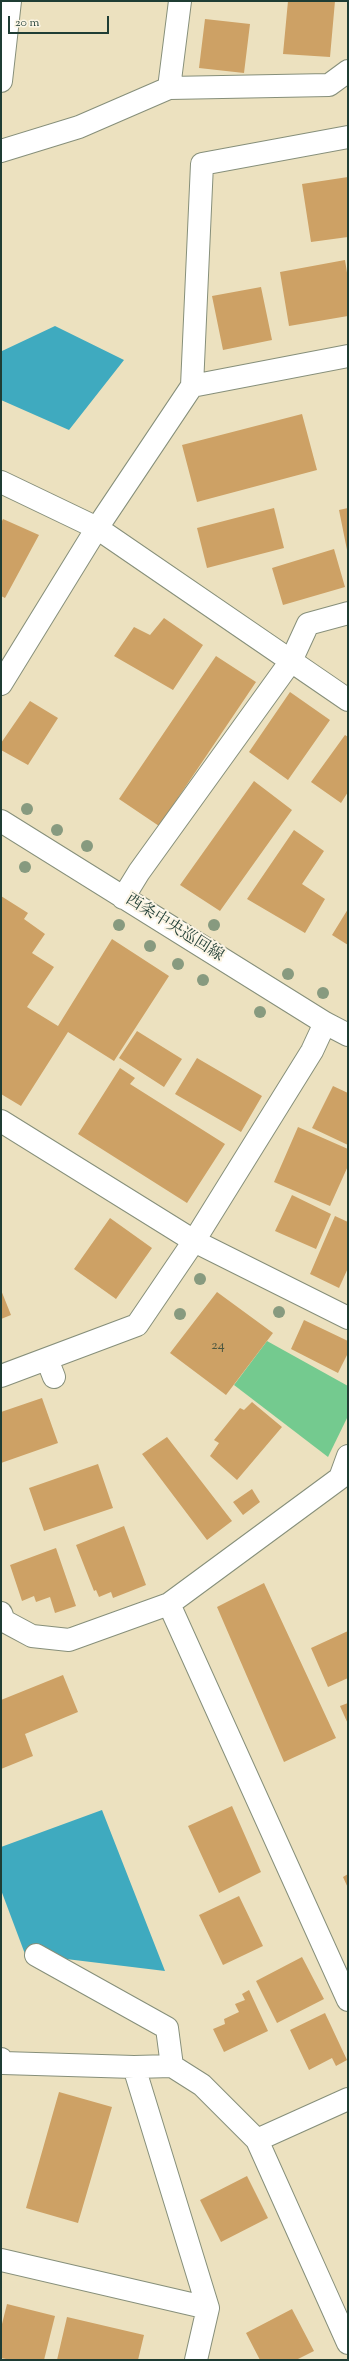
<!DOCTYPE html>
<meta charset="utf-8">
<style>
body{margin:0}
#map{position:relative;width:349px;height:2361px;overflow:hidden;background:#ece1bf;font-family:"Sorts Mill Goudy",serif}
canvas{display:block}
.frame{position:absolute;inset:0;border:2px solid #1f3d34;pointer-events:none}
.scale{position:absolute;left:8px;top:16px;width:101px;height:18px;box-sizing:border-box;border:2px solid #1f3d34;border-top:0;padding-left:5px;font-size:12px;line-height:14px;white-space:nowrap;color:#1f3d34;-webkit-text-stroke:3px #fcf5e5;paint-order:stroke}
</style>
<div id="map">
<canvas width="349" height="2361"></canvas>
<div class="frame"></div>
<div class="scale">20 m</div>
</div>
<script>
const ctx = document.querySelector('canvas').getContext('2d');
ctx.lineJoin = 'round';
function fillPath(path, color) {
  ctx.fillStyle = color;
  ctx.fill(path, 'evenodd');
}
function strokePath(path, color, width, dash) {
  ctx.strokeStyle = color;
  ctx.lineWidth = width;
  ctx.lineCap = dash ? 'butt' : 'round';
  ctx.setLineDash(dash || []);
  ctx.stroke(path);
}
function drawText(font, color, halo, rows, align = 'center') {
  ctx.font = font + ' "Sorts Mill Goudy","Noto Serif JP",serif';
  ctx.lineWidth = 4;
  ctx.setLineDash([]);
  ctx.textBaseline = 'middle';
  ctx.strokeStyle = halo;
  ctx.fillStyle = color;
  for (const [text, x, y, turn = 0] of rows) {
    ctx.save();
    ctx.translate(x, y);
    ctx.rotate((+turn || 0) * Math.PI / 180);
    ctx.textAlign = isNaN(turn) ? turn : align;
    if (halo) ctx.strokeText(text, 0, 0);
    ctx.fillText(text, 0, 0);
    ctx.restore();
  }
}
fillPath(new Path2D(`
 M267,1341L348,1386V1416L328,1457L234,1385Z`), '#74ca8f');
fillPath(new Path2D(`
 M55,326L124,360L69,430L1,400L2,351Z
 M102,1810L165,1971L25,1954L1,1890V1847Z`), '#3faabf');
fillPath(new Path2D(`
 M288,1H335L330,57L283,54Z
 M205,19L250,24L244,73L199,68Z
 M348,177V237L311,242L302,184Z
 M345,260L348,279V316L289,326L280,272Z
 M261,287L272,340L223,350L212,296Z
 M302,414L317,470L197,502L182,445Z
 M274,508L284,548L207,568L197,528Z
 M348,508V550H347L339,510Z
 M3,519L39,535L5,598L1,596V523Z
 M334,549L345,587L283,605L272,568Z
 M164,618L203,645L173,690L114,656L134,627L150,635Z
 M216,656L256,682L159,826L119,799Z
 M290,692L330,720L288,780L249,752Z
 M30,701L58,718L28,765L1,750V743Z
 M345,735L348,737V792L341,803L311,782Z
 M254,781L292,810L220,911L180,885Z
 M294,830L324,851L302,884L325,899L305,933L247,899Z
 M1,896L28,913L24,919L45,934L32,953L54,967L27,1007L58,1026L112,939L169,976L114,1061L68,1032L21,1106L1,1094Z
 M348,909V945L332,935Z
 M137,1031L182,1059L164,1087L119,1058Z
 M197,1058L262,1096L241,1132L175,1094Z
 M120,1068L135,1078L130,1084L225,1144L187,1203L78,1134Z
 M333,1086L348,1093V1145L312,1128Z
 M298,1127L348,1149V1166L330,1206L274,1182Z
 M292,1195L331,1214L316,1249L275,1231Z
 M335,1216L348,1222V1268L339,1288L310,1274Z
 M110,1218L152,1248L116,1299L74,1269Z
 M1,1290L11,1315L1,1319Z
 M217,1292L273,1333L226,1395L170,1353Z
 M304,1320L348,1341V1353L338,1373L291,1349Z
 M42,1398L58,1443L1,1463V1412Z
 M252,1402L282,1427L237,1480L210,1456L219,1443L214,1440L240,1408L244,1410Z
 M167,1437L232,1521L207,1540L142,1454Z
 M98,1464L113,1508L44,1531L29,1488Z
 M252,1489L260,1502L243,1515L233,1502Z
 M124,1526L146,1585L113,1598L111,1592L99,1597L96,1590L94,1591L76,1545Z
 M56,1548L76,1606L55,1613L50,1597L36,1602L34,1596L22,1601L10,1565Z
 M264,1583L336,1738L284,1762L217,1607Z
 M348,1631V1678L328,1687L311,1648Z
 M63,1675L78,1712L25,1734L33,1756L1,1769V1700Z
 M348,1703V1724L340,1706Z
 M232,1806L261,1872L219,1893L188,1826Z
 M348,1874V1888L343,1877Z
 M239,1896L263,1946L223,1965L199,1915Z
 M302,1957L324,1999L277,2023L256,1981Z
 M249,1990L268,2031L224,2052L213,2029L225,2024L224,2019L239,2012L235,2004L245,2000L242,1994Z
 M325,2013L347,2060L336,2066L332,2058L309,2070L290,2030Z
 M59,2092L112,2107L78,2223L26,2208Z
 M247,2176L268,2218L221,2242L200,2200Z
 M7,2304L55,2316L44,2360H11L1,2358V2328Z
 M292,2309L314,2351L296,2360H260L246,2333Z
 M67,2317L144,2335L138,2360H57Z`), '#cda165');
const minor = new Path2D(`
 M1,81L10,1
 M169,88L180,1
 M1,151L79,127L169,88L329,85L348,71
 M192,386L348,356
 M1,482L97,528L348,700
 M1,684L97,528L192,386L202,164L348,137
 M1,821L325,1023L348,1035
 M123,898L139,872L291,661L308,624L348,613
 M1,1121L194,1241L348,1318
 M47,1359L54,1377
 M1,1376L137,1325L194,1241L312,1051L325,1023
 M169,1604L348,2000
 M1,1613L4,1621L32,1636L69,1640L169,1604L340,1478L348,1456
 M36,1955L167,2028L172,2066
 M1,2059L3,2063L134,2067L172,2066L202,2085L257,2140L348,2343
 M134,2067L208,2308
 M257,2140L348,2099
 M1,2260L208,2308L196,2360`);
strokePath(minor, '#868f7a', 24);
strokePath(minor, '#fff', 22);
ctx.fillStyle = '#879a7f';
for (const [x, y] of [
 [27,809],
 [57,830],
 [87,846],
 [25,867],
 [119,925],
 [214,925],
 [150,946],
 [178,964],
 [288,974],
 [203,980],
 [323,993],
 [260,1012],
 [200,1279],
 [279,1312],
 [180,1314]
]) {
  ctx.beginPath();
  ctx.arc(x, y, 6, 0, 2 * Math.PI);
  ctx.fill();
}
drawText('14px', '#4a5640', null, [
 ["24",218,1347]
]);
drawText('16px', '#1f3d34', '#fcf5e5', [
 ["西条中央巡回線",174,929,32]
]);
</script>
